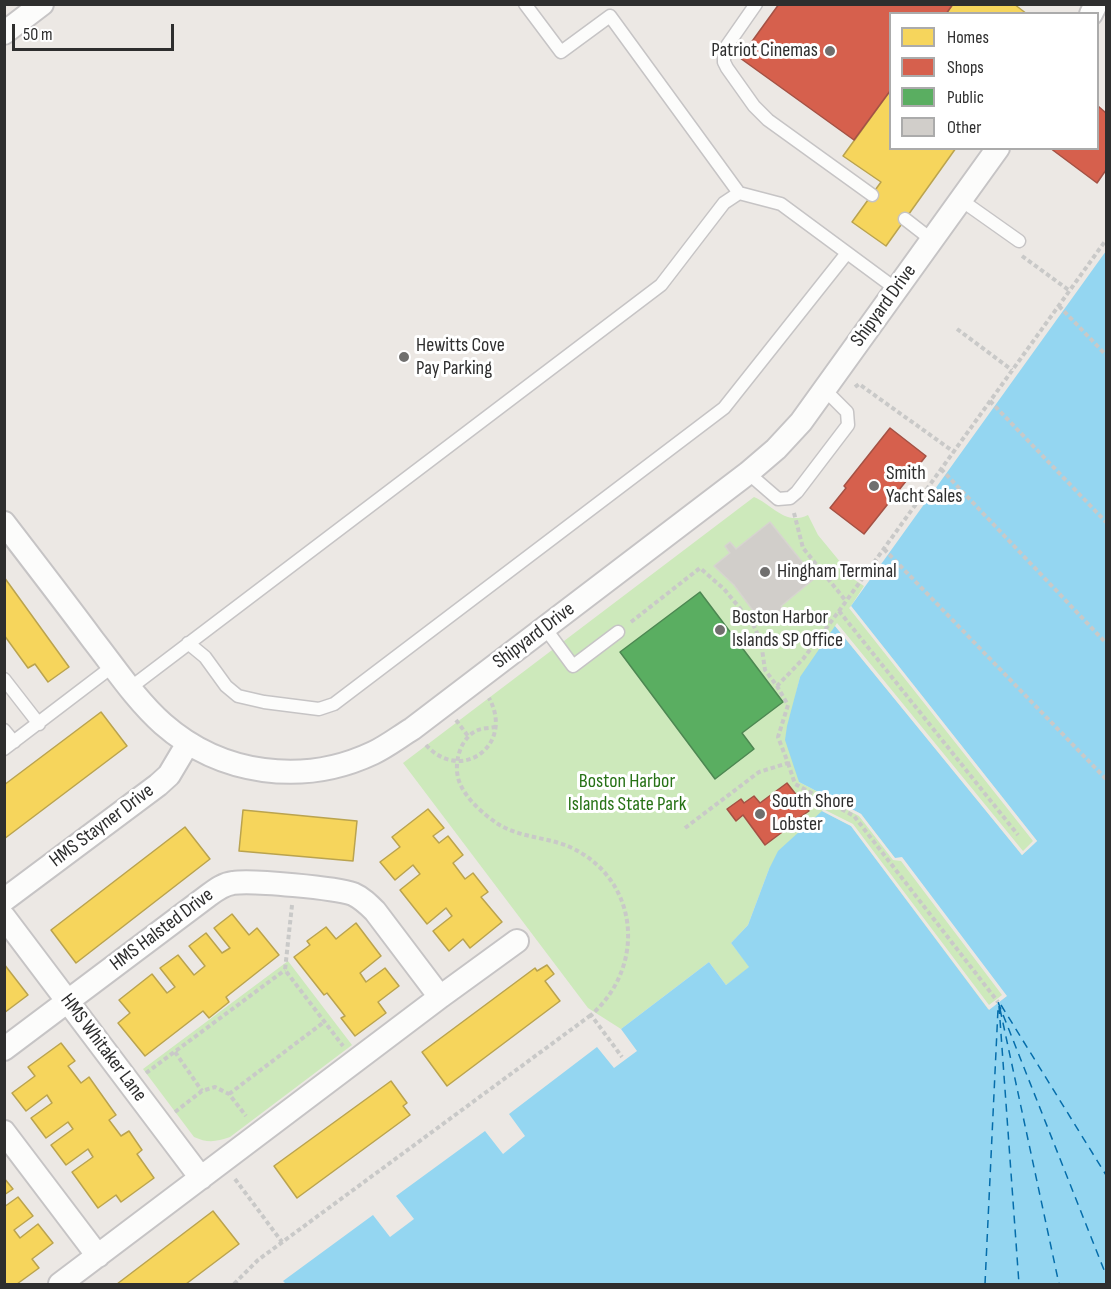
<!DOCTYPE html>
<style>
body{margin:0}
#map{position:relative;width:1111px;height:1289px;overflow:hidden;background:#ece8e4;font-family:"Sofia Sans Condensed",sans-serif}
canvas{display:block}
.frame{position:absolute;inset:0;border:6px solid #2e2e2e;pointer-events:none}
.legend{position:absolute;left:889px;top:12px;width:210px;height:138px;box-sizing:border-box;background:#fff;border:2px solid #ababab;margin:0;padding:8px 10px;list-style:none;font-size:18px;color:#2e2e2e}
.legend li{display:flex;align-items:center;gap:12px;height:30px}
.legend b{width:30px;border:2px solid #ababab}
.scale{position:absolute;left:12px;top:24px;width:162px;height:27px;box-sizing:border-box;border:3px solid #2e2e2e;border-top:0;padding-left:8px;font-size:18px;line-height:21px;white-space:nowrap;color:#2e2e2e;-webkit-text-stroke:4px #fff;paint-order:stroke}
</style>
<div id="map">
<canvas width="1111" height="1289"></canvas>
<div class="frame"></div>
<ul class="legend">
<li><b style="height:16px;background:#f6d55c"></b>Homes</li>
<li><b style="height:16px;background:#d6604d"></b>Shops</li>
<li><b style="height:16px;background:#5aae61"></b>Public</li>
<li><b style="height:16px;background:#d1ceca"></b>Other</li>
</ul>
<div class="scale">50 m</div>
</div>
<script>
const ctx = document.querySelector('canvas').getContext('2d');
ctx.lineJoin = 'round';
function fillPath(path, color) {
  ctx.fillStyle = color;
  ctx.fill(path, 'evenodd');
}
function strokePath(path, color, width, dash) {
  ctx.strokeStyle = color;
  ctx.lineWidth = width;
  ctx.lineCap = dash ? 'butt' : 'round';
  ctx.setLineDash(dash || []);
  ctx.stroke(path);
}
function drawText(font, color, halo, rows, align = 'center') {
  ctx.font = font + ' "Sofia Sans Condensed",sans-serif';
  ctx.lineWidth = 6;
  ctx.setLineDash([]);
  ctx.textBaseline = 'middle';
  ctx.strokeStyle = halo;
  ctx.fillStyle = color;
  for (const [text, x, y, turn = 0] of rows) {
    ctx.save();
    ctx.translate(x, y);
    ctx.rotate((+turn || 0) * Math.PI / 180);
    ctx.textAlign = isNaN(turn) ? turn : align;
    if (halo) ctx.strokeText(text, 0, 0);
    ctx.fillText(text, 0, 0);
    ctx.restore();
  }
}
fillPath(new Path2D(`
 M754,497C773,505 785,526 808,515L818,535L855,580L864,586L851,606L1037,841L1022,855L800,677L795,698L799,782L861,814L902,857L1007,996L989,1010L769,869L748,925L731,943L750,967L726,985L709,962L621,1029L588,1008L403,763Z
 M288,961L352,1045L230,1137C216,1142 207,1143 194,1137L143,1069Z`), '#cde9bb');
fillPath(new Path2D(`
 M1106,251V1284H286L283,1281L373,1215L390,1237L414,1219L396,1196L485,1131L503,1154L525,1136L509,1114L597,1047L614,1068L637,1051L621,1029L709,962L726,985L749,967L731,943L748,925L769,869L778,851L822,811L851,826L988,1009L1006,996L902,858H895L861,814L799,782L785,740L787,726L800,677L835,626L1022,855L1037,841L851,606Z`), '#94d6f1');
fillPath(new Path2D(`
 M851,606L1037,841L1022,855L835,626L837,623L1023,851L1033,841L849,608Z
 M827,796L861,814L895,858L902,857L1007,996L989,1010L851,826L822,811L823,809L853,824L989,1005L1002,995L901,861L893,860L859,816L826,799Z`), '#ece8e4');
const homes = new Path2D(`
 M953,4H1014L1027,14H946Z
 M890,91V148H956L886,246L852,222L881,182L843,156Z
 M4,577L69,667L48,682L35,664L28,668L4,635Z
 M101,712L127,746L4,839V785Z
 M428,809L444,828L433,836L439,843L448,836L463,855L453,863L465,879L473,873L488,892L481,897L502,922L470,948L463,939L449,951L433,931L452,916L446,908L427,924L400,890L420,874L413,865L395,880L380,862L400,847L392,837Z
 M243,810L357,821L353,861L239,851Z
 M185,827L210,859L76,963L51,930Z
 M232,914L249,935L257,928L279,955L226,997L229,1002L209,1018L203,1011L145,1056L118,1023L130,1013L119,1000L152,974L167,993L175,987L160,968L178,955L194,975L205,966L189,946L206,933L222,953L230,948L214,928Z
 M356,923L381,956L360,973L366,982L385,968L399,986L378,1002L386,1013L355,1036L341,1018L345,1016L327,993L324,995L294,957L310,945L307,941L326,927L336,939Z
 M4,964L28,995L4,1013Z
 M547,965L554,974L545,981L560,1001L447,1086L422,1052L535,968L537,971Z
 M61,1043L75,1061L68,1066L81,1083L89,1077L116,1115L109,1120L121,1136L129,1131L142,1150L137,1154L154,1178L121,1202L116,1195L98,1208L72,1172L93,1157L88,1149L66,1165L51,1145L73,1129L68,1122L46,1138L31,1118L52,1103L47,1095L26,1111L12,1093L35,1076L28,1067Z
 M391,1081L407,1103L403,1106L410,1115L297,1198L274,1166Z
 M4,1178L13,1189L4,1195Z
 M18,1197L33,1216L14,1230L20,1238L38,1224L53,1243L32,1259L39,1268L17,1284H4V1207Z
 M213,1211L239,1244L186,1284H117Z`);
fillPath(homes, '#f6d55c');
strokePath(homes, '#baa34e', 1.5);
const shops = new Path2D(`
 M779,4H953L946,14H890V91L854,140L740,58Z
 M1098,106L1106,113V170L1097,183L1050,148H1098Z
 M890,428L926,456L864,534L830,508L846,488L844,486Z
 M787,783L809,811L796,820L790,813L779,822L785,830L765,845L743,815L736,821L727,809L741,799L744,803L754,796L760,803Z`);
fillPath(shops, '#d6604d');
strokePath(shops, '#a45144', 1.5);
const public = new Path2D(`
 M700,592L783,702L742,733L754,749L715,779L620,652Z`);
fillPath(public, '#5aae61');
strokePath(public, '#4d8852', 1.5);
strokePath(new Path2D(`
 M998,1002L1106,1275
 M1001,1005L1106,1175
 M999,1006L1019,1284
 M1000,1009L1059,1284
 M985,1284L998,1009`), '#056dab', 1.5, [8, 6]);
const building = new Path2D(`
 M770,522L815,578L781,606L787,613L784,616L780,611L763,624L734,585L714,566L730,553L725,546L730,542L736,549Z`);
fillPath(building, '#d1ceca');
strokePath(building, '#d7d4d0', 1.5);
const lane = new Path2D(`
 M525,4L561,52L610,16L739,193L781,204L896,289
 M756,4L724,50V62L727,68L754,106L768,120L872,195
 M961,200L1019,241
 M905,219L932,240
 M748,473L778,499L790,498L797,492L848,425L847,412L824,389
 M545,628L573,666L618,632
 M188,643L205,657L226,686L238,696L264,702L319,709L334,704L724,408L847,253
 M4,679L39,724
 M130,688L661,285L724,203L739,193
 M4,730L14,742
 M4,749L113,666`);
const street = new Path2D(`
 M1091,14L1096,4
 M4,33L42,4
 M4,523C34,562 64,601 93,640C115,668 136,700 163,724C221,775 303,786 373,753C386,747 399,737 412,729L748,473L776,449L801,422L998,148
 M4,900L158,785L169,775L188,743
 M4,917L201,1178
 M4,1049L209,895C217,889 224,884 233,883C252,880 336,888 353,894C362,898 368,904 375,911L440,997
 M4,1132L98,1256
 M60,1284L440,997L517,941`);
strokePath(lane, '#c6c4c5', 15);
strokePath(street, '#c6c4c5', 26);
strokePath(new Path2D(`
 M1022,256L1070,291
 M1059,306L1106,355
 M957,329L1012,370
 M855,387L859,384L954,452
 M990,401L1106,522
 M941,469L1106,643
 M794,513L803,548L846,601
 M884,549L1106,779
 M839,611L1018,835
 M631,622L700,568L724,589L753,624L761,642L765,670L777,686L803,659L839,611L1106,240
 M456,720L468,736
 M496,727C490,728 483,728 478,730C460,737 453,764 459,781C465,798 483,814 498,824C520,838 549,837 572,848C640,881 646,967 591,1015L622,1057
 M426,745C461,784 515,745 489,698
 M788,763L795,784L854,816L998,1002
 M685,828L759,772L788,763L778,737L788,705L777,686
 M292,905L285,970L343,1046
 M175,1052L202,1091
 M146,1073L285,970
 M229,1094L324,1022
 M175,1112L202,1091L215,1087L229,1094L246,1116
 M235,1179L282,1242
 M234,1284L258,1260L591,1015`), '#c9c9c8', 4, [4.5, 3]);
strokePath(lane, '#fcfcfb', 12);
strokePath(street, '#fcfcfb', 22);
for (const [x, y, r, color] of [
 [830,51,6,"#706f6e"],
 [404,357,6,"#706f6e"],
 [874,486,6,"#706f6e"],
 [765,572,6,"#706f6e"],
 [720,630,6,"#706f6e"],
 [760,814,6,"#706f6e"]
]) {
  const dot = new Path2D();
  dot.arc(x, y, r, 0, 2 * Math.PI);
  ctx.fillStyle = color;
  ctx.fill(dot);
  strokePath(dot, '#fff', 2);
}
drawText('20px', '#2e2e2e', '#fff', [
 ["Patriot Cinemas",818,51,"right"],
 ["Hewitts Cove",416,346],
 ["Pay Parking",416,369],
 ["Smith",886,474],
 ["Yacht Sales",886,497],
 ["Hingham Terminal",777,572],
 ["Boston Harbor",732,618],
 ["Islands SP Office",732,641],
 ["South Shore",772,802],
 ["Lobster",772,825]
], 'left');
drawText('20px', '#2e2e2e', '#fff', [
 ["Shipyard Drive",884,306,-54],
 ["Shipyard Drive",534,636,-37],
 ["HMS Stayner Drive",102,826,-37],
 ["HMS Halsted Drive",162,930,-37],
 ["HMS Whitaker Lane",103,1048,53]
]);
drawText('20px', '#277216', '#fff', [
 ["Boston Harbor",627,782],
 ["Islands State Park",627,805]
]);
</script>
